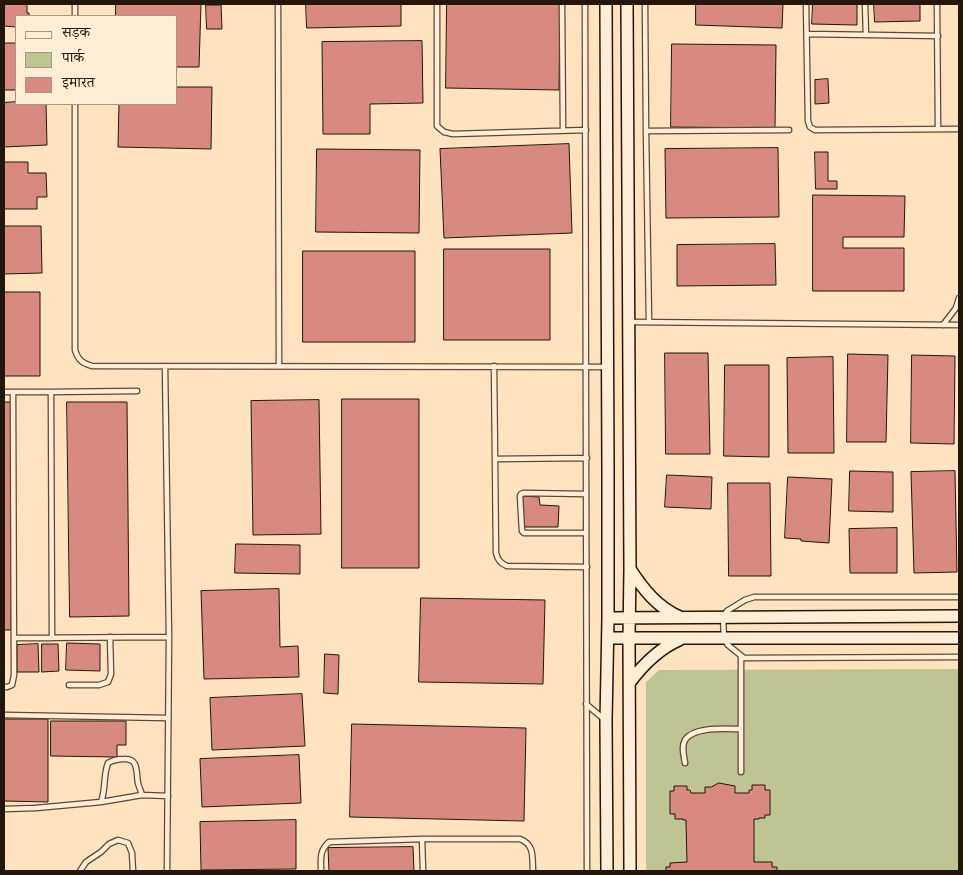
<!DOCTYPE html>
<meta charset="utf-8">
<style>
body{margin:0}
#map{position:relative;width:963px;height:875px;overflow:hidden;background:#ffe3be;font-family:"Old Standard TT","Noto Serif Devanagari",serif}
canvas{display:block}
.frame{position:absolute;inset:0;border:5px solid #23160b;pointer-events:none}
.legend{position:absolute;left:15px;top:15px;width:162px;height:90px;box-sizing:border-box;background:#ffedd5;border:1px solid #a79784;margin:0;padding:6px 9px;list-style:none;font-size:15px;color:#23160b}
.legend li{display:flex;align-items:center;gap:10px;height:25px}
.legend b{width:25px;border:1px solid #a79784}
</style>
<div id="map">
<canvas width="963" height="875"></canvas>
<div class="frame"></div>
<ul class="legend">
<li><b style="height:6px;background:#ffedd5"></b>सड़क</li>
<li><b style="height:14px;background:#bfc493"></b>पार्क</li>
<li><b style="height:14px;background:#d88a80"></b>इमारत</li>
</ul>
</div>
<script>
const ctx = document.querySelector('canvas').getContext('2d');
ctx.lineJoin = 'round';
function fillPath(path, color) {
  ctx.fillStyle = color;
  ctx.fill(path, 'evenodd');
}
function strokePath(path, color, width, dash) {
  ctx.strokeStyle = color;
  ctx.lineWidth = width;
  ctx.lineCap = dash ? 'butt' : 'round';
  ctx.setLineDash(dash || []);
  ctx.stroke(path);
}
fillPath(new Path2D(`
 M959,669V871H646V682L659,670Z`), '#bfc493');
const building = new Path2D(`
 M4,4H29H27V13H29V16H16V27L4,26Z
 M116,4H201L199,67H176V16H116Z
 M306,4H401V26L307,28Z
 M447,4H560L559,90L446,88Z
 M696,4H783L782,28L696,25Z
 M813,4H857V25L812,24Z
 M874,4H920V21L875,22Z
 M206,5H221L222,29H207Z
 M422,41L423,103L370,104V134H323L322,42Z
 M4,43H16V90H4Z
 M672,44L776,45L775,128L671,127Z
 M828,79L829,103L815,104V80Z
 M176,87H212L211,149L118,147L119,104H176Z
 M16,102V104H46L47,145L4,147V103Z
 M569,144L572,233L444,238L440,149Z
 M778,148L779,217L666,218L665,149Z
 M317,149L420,150L419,233L316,232Z
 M815,152H828V181H837V189H816Z
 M4,162H28V173H46L47,197H37V209H4Z
 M813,195L905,196L904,237H843V248H904V291H813Z
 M4,226H41L42,273L4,274Z
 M775,244L776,285L677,286V245Z
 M444,249H550V340H444Z
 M303,251H415V342H303Z
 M4,292H40V376H4Z
 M665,353H708L710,454H666Z
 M848,354L888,355L886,442H847Z
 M912,355L955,356L954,444L911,443Z
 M833,357L834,453H788L787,358Z
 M725,365H769V457L724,456Z
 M342,399H419V568H342Z
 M319,400L321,534L253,535L251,401Z
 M4,402H12L11,630H4Z
 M67,402H127L129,616L70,617Z
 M850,471L893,472V512L849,511Z
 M955,471L957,572L914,573L911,472Z
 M667,475L712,477L711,509L665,507Z
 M788,477L832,479L829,543L801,541V539L785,538Z
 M728,483H770L771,576H729Z
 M523,496L539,497L540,505L559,506L558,527H524Z
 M897,528V573H850L849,529Z
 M236,544L300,545V574L235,573Z
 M279,589L280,647L298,646L299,677L204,679L201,591Z
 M421,598L545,600L543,684L419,682Z
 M67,643L100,644V671L66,670Z
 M38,644L39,672H17V645Z
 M42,644H58L59,671L42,672Z
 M325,654L339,655L338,694L324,693Z
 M302,694L305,746L212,750L210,698Z
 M4,719H48V802L4,801Z
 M51,721H126V745H117V757L51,756Z
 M352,724L526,728L524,821L350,817Z
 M299,755L301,803L202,807L200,759Z
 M719,783L735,786V793H749V790H752V785H765V790H770V815H765V818H759V819H754V862H772V867H777V871H666V867H670V863L687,862L686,820H683V819H675V814H670V791H674V786H687V790H690L691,793H705V787H711Z
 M296,820V869L201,870L200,822Z
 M413,847L414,871H329L328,848Z`);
fillPath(building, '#d88a80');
strokePath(building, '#23160b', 1);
const lane = new Path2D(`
 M278,4L279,366
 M437,4V126L444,132L453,134L586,130
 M562,4L563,130
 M585,4L587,871
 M645,4L646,131L649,322
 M806,4L808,121L810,127L815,130L959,129
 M865,4L866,35
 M937,4L938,129
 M75,16V4
 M807,34L938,36
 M75,104V350C78,360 82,363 92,366L606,367
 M646,131L789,130
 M631,322L959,325
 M943,325L956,308L959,298
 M165,366L169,637L167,871
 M494,366L496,553C498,560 500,563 507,566L587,567
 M4,392H51
 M495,459L587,458
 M586,494L524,493L521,494L520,496L522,531L524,533H586
 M959,597H754L745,600L727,611L723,617L724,639L728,645L744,658L959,657
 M14,638L169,637
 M52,638L51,392L137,391
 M741,656V772
 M69,685H99L108,682L111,674L110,637
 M4,687H7L12,685L14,675L13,392
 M586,704L605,720
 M4,715L168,718
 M685,763C684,756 681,747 685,740C694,726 727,729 741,729
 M101,802L142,795
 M4,809L36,808L101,802C106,789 103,776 108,763C113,760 118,759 124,759C139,758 136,773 138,783C139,787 141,791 142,795L168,796
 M422,839L423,871
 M80,871L86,862L101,852L109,844L118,840L128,843L132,853L133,871
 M321,871C321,859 319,851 329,842L422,839H520C535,845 532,857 533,871`);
const secondary = new Path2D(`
 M606,4L608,469V618L606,721L607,871
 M627,4L630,569L629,638L630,871
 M630,569C643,589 658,608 680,617
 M608,618L959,616
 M608,638H959
 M630,682C643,665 658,649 679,640`);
strokePath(lane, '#5a4938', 7);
strokePath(secondary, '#23160b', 14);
strokePath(lane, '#ffedd5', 4.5);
strokePath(secondary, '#ffedd5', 11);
</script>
